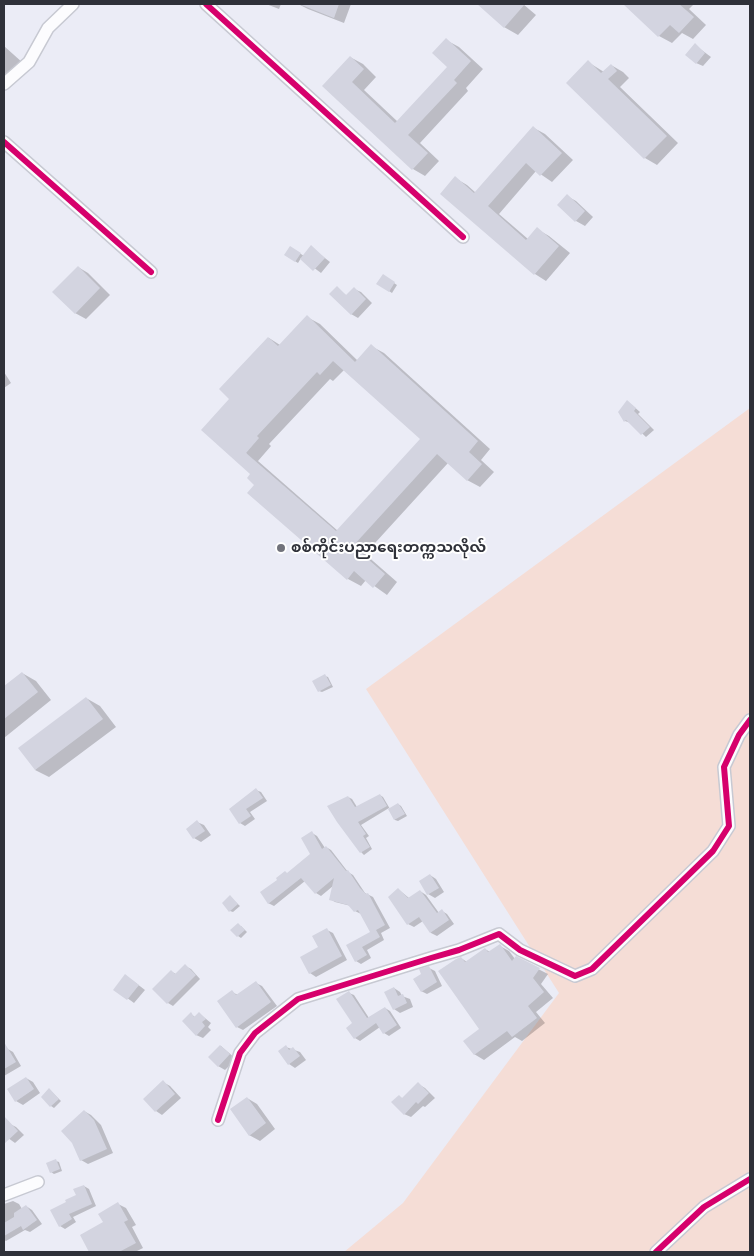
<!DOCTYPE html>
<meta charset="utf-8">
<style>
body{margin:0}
#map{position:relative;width:754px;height:1256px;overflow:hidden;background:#ebecf6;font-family:"Space Grotesk",sans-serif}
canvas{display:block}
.frame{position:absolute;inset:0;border:5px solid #2f3139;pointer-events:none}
</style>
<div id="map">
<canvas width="754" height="1256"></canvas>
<div class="frame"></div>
</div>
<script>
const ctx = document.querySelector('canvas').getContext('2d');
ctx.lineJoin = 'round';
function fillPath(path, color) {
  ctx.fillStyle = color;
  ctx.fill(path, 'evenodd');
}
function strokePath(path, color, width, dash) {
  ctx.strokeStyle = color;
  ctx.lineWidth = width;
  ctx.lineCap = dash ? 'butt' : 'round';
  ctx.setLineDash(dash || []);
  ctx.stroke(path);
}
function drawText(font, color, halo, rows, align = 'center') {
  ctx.font = font + ' "Space Grotesk","Noto Sans Myanmar",sans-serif';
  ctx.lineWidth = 4;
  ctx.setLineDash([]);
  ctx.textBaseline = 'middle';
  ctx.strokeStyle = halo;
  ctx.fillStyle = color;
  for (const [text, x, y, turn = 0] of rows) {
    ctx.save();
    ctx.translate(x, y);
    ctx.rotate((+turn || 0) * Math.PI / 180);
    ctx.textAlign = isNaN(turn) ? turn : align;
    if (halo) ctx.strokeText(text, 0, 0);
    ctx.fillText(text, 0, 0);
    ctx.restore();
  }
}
fillPath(new Path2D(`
 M750,408V1252H344L403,1203L559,993L366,689Z`), '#f5ddd6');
fillPath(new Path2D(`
 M266,4H281L279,9Z
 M298,4H351L344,23L308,9Z
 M479,4H523L536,15L518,35L504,27Z
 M625,4H694L689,9L706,25L693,39L682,33L672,43L659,36Z
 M446,40L459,47L483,69L466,88L468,91L420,143L439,161L425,176L413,169L324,86L350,57L363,64L376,77L364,90L398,122L449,66Z
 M695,45L711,57L703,66L696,63Z
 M4,46L23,63L4,79Z
 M588,62L604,72L611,65L623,72L629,78L620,87L678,143L657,165L645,158L567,83Z
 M534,128L545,134L573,160L552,182L536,171L499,214L528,239L537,229L549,236L570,253L546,281L535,274L455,178L467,185L476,193Z
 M567,196L576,201L593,217L585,226L576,221Z
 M290,247L304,256L311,247L330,262L321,273L301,258L298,263L285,255Z
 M78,267L88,273L110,295L86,319L75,313Z
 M383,276L397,285L392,293L378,284Z
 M337,288L347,296L354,289L361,292L372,303L358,318L351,314Z
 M307,317L320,324L358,361L371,346L384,353L490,449L481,460L494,472L480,487L467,480L448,463L365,554L397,582L387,595L366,580L361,586L348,579L256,484L252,474L231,399L269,338L280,345ZM344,370L422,439L338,531L258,461L271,446L269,444L330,379L333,381Z
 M4,372L11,383L4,388Z
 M632,405L640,412L638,414L654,430L646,437L631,423L625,421L619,412Z
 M22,673L36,681L51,700L4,738V688Z
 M325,676L328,677L333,687L322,692L319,691Z
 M86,698L100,706L116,727L49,777L35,770Z
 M256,790L261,792L267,801L250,812L255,819L245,826L240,823L230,809Z
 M380,795L383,797L390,809L398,804L401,806L407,816L398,821L395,820L389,808L361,825L369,836L366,838L372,849L364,855L361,852L348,797L352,799L357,807Z
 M197,822L204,825L211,835L201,842L194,838Z
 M312,833L317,836L325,848L326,847L331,850L348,872L353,875L365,893L373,897L390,928L381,933L384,940L367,950L371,958L361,964L356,961L348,946L372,933L361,914L355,911L351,906L335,902L330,899L333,886L321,896L316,893L305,881L274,906L268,903L288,874L312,855Z
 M430,875L436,879L444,892L435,898L428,894Z
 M398,889L409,898L420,891L426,895L439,913L442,911L447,914L454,924L437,936L431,933L423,921L414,927L408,924Z
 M230,897L240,906L233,912L230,911Z
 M241,926L247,932L241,938L238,936Z
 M327,930L333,933L347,960L316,977L310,973Z
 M500,946L509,951L515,959L516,958L548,974L541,984L553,998L536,1012L545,1023L522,1041L515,1037L484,1060L474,1054L481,1029L461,958L467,962L485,949L490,952Z
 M185,966L191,969L200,979L173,1006L168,1003L172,972L176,974Z
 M429,968L435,971L442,986L427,994L421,991L423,974Z
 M132,980L145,990L134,1003L115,989Z
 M256,983L262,986L277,1006L243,1030L237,1027L232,992L238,995Z
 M394,988L400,992L402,996L410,999L413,1007L400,1013L394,1009Z
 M349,993L354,995L369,1018L385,1008L390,1011L401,1028L389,1036L384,1033L380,1027L360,1041L355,1038L348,1028L354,1023Z
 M191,1014L195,1017L200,1014L211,1023L208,1027L211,1030L203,1038L196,1035Z
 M221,1046L236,1059L225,1070L218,1066Z
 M286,1047L300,1052L306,1060L295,1068L289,1064Z
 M6,1048L13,1052L21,1066L4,1076V1050Z
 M26,1078L33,1082L40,1093L23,1105L16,1101Z
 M163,1082L170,1086L181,1098L162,1115L156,1111Z
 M418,1084L425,1088L435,1098L425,1107L423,1106L411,1117L404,1114L399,1096L403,1099Z
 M50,1090L61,1101L54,1108L51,1106Z
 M247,1098L257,1104L275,1129L260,1141L249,1135Z
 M84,1111L91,1115L101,1125L113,1153L88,1164L81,1160Z
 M10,1124L16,1127L24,1135L15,1143L4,1135V1130Z
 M56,1161L59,1162L62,1171L54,1174L51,1172Z
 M84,1186L89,1189L96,1206L73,1217L76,1222L65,1229L60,1226L77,1195Z
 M13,1201L19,1204L22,1209L26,1206L32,1210L42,1224L30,1232L25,1230L6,1241L4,1240V1204Z
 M118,1204L126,1208L136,1225L132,1227L143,1248L135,1252H90L81,1235L104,1223Z`), '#0003');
fillPath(new Path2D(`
 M299,4H339L334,18Z
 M477,4H525L504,28Z
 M623,4H679L694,17L679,33L670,25L658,37Z
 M446,38L471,61L454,80L457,83L408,135L428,153L412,170L322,86L350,56L364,69L352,82L395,123L447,67L432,53Z
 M695,43L705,53L696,64L685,55Z
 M588,60L601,73L611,64L617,71L608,79L667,136L644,159L566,83Z
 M533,126L562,153L540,176L526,163L488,206L526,240L537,227L559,246L534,275L440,194L455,176L474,193Z
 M567,194L585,211L575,222L557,205Z
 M311,245L325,258L313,271L300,259Z
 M290,246L301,253L295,262L284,255Z
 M78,266L100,288L75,314L52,292Z
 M383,274L395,282L389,292L376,284Z
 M337,286L346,295L354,287L366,299L351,315L329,294Z
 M307,315L355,362L371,344L478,441L469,452L482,464L467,481L437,454L353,546L385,574L373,588L354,571L347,580L247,493L254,485L247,478L250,474L201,430L229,399L219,389L268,337L278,346ZM333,361L420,439L336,531L246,453L259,438L257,436L317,372L320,375Z
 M627,400L636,408L634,411L650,427L641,435L626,420L624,422L618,412Z
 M22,672L38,692L4,719V686Z
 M325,674L331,685L318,692L312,681Z
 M86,697L103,719L35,770L18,748Z
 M256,788L263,798L246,809L251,816L239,824L229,809Z
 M380,794L387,806L358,822L366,834L363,836L370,847L360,853L337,822L327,806L348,796L355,807Z
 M398,803L405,814L394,820L388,809Z
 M197,820L205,831L193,839L186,829Z
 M312,831L322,849L326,846L346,871L348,870L360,888L366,894L368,893L385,925L376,930L380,937L362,947L367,955L355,962L346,945L370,932L358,910L354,912L348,905L329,900L334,878L315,894L301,878L268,904L260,892L277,880L276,878L285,871L287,873L310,854L301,838Z
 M430,874L439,888L427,895L419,881Z
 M398,888L408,898L420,890L437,913L442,909L449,920L430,933L419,917L407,925L388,897Z
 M230,895L238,904L229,912L222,903Z
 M238,923L245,930L237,937L230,930Z
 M327,928L342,956L309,974L300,957L318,947L312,936Z
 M500,944L512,961L516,956L540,968L533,978L544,992L528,1006L537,1018L512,1037L507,1031L474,1055L463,1041L479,1029L438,971L456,959L461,957L465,962L485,948L488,952Z
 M185,964L196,975L167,1004L152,989L171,970L175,974Z
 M429,966L437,982L421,992L413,979L421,974L419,969Z
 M125,974L139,985L127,1000L113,990Z
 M256,981L271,1002L236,1028L217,1001L232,990L236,995Z
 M394,987L398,996L403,994L407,1003L393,1010L384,992Z
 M349,991L367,1018L385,1007L397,1025L383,1034L376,1023L354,1039L346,1028L352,1023L336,999Z
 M191,1012L194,1017L199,1012L206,1019L202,1022L205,1026L196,1036L182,1021Z
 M4,1042L16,1062L4,1069Z
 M220,1045L230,1054L218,1067L208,1057Z
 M286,1045L289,1050L293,1047L300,1056L288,1065L278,1051Z
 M26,1077L34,1089L15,1102L7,1089Z
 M163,1080L175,1094L155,1112L143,1099Z
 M418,1082L429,1093L418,1104L416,1102L404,1115L391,1102L399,1095L402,1098Z
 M49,1088L59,1099L50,1107L41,1097Z
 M247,1097L266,1123L249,1136L230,1109Z
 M84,1110L94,1120L107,1149L80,1161L72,1143L61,1131Z
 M4,1116L18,1131L4,1144Z
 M56,1159L60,1169L50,1173L46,1163Z
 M84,1185L92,1204L69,1214L72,1219L59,1227L50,1210L66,1202L65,1200L76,1195L73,1189Z
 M118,1202L128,1220L124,1222L136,1243L119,1252H89L80,1235L103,1222L98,1214Z
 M26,1205L37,1220L23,1230L21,1226L4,1236V1223L14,1217V1213Z`), '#d3d4e0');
const street = new Path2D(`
 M206,4L463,237
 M4,84L29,62L48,28L73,4
 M4,142L151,272
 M218,1120L240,1053L255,1033L298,999L431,958L459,950L499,934L520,950L575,976L592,969L713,851L729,826L724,767L739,735L750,720
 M4,1195L38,1182
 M656,1252L704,1207L750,1179`);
strokePath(street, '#c7c9d2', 14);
strokePath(street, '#fcfcfe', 11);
strokePath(new Path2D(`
 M206,4L463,237
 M4,142L151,272
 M218,1120L240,1053L255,1033L298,999L431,958L459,950L499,934L520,950L575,976L592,969L713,851L729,826L724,767L739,735L750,720
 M656,1252L704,1207L750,1179`), '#d6006c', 6);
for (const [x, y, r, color] of [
 [281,548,5,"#71727b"]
]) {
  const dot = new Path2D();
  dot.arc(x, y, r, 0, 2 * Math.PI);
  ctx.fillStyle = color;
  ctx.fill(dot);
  strokePath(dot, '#fff', 2);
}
drawText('bold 15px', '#2f3139', '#fff', [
 ["စစ်ကိုင်းပညာရေးတက္ကသလိုလ်",291,548]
], 'left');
</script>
